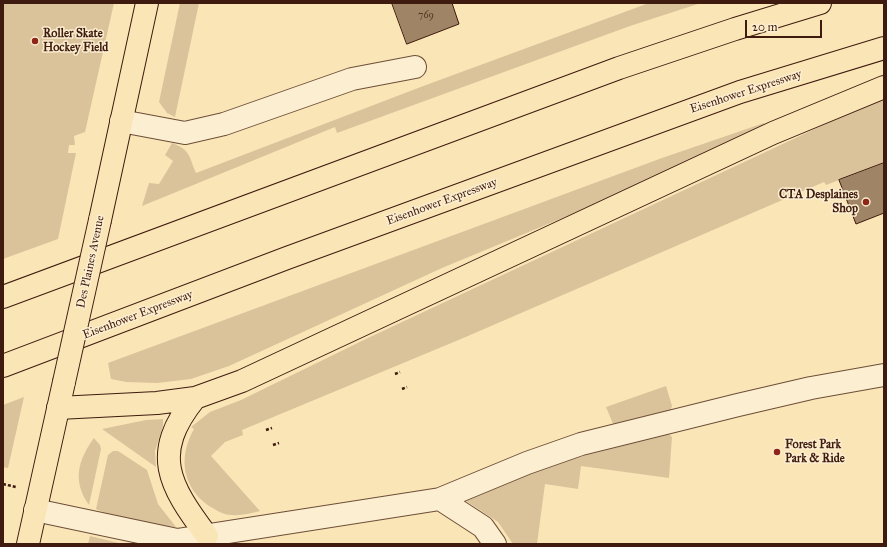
<!DOCTYPE html>
<style>
body{margin:0}
#map{position:relative;width:887px;height:547px;overflow:hidden;background:#fae5b7;font-family:"IM FELL Great Primer",serif}
canvas{display:block}
.frame{position:absolute;inset:0;border:4px solid #3e1b0e;pointer-events:none}
.scale{position:absolute;left:745px;top:20px;width:77px;height:18px;box-sizing:border-box;border:2px solid #3e1b0e;border-top:0;padding-left:5px;font-size:12px;line-height:14px;white-space:nowrap;color:#3e1b0e;-webkit-text-stroke:3px #fceed0;paint-order:stroke}
</style>
<div id="map">
<canvas width="887" height="547"></canvas>
<div class="frame"></div>
<div class="scale">20 m</div>
</div>
<script>
const ctx = document.querySelector('canvas').getContext('2d');
ctx.lineJoin = 'round';
function fillPath(path, color) {
  ctx.fillStyle = color;
  ctx.fill(path, 'evenodd');
}
function strokePath(path, color, width, dash) {
  ctx.strokeStyle = color;
  ctx.lineWidth = width;
  ctx.lineCap = dash ? 'butt' : 'round';
  ctx.setLineDash(dash || []);
  ctx.stroke(path);
}
function drawText(font, color, halo, rows, align = 'center') {
  ctx.font = font + ' "IM FELL Great Primer",serif';
  ctx.lineWidth = 3;
  ctx.setLineDash([]);
  ctx.textBaseline = 'middle';
  ctx.strokeStyle = halo;
  ctx.fillStyle = color;
  for (const [text, x, y, turn = 0] of rows) {
    ctx.save();
    ctx.translate(x, y);
    ctx.rotate((+turn || 0) * Math.PI / 180);
    ctx.textAlign = isNaN(turn) ? turn : align;
    if (halo) ctx.strokeText(text, 0, 0);
    ctx.fillText(text, 0, 0);
    ctx.restore();
  }
}
fillPath(new Path2D(`
 M3,3H114L85,132L74,136L75,145H69L68,153H76L58,239L3,259Z
 M180,3H199L175,117L167,113L159,102Z
 M649,3H701L630,26L337,133L335,127L142,206L149,183L159,184L173,161L165,155L172,143C191,150 189,157 196,173L426,85Z
 M884,99V163L826,185L824,182L461,339L242,430L243,435L225,442L211,456L260,511C251,513 241,516 232,515C223,515 216,510 209,506C182,487 178,457 194,429L191,427L210,412L241,400L370,337L834,120Z
 M764,123L765,126L618,195L442,268L229,366L191,379L157,383L126,382L111,379L108,363L662,158Z
 M666,386L672,406L670,412L614,426L606,407Z
 M24,397L8,468L3,467V405Z
 M163,419V426L155,451L156,467L102,429L146,420Z
 M669,434L672,437L669,478L581,466L578,489L545,484L537,544H513L498,522L466,501L468,498L564,461Z
 M94,438L100,445L101,449L89,505C72,481 78,460 94,438Z
 M113,451H118L147,470L158,504L176,527C152,525 118,520 96,509L108,455Z
 M90,536L123,544H88Z`), '#dac39a');
const building = new Path2D(`
 M392,3H452L459,24L407,44Z
 M884,163V213L856,224L839,180Z`);
fillPath(building, '#a08466');
strokePath(building, '#3e1b0e', 1);
const minor = new Path2D(`
 M121,121L185,133L224,124L352,79L415,67
 M440,499L483,527L495,544
 M35,510L177,540L440,499L527,463L581,444L738,405L811,388L884,375`);
const major = new Path2D(`
 M100,220L147,3
 M28,544L64,382`);
const highway = new Path2D(`
 M3,297L619,68L735,29L820,3
 M3,366L287,258L740,92L884,48
 M195,398C150,454 169,485 207,536
 M58,408L157,403L195,398L242,381L773,133L884,87`);
strokePath(minor, '#6d4e38', 24);
strokePath(major, '#3e1b0e', 24);
strokePath(highway, '#3e1b0e', 24);
strokePath(new Path2D(`
 M395,374L400,372
 M402,389L407,387
 M266,430L272,428
 M273,445L279,443
 M3,484L16,487`), '#3e1b0e', 2.5, [3, 2]);
strokePath(minor, '#fceed0', 22);
strokePath(major, '#fae5b7', 22);
strokePath(highway, '#fae5b7', 22);
const majorBridge = new Path2D(`
 M64,382L100,220`);
strokePath(majorBridge, '#3e1b0e', 24, []);
strokePath(majorBridge, '#fae5b7', 22);
for (const [x, y, r, color] of [
 [35,41,4,"#8f2418"],
 [866,202,4,"#8f2418"],
 [777,452,4,"#8f2418"]
]) {
  const dot = new Path2D();
  dot.arc(x, y, r, 0, 2 * Math.PI);
  ctx.fillStyle = color;
  ctx.fill(dot);
  strokePath(dot, '#fceed0', 1.5);
}
drawText('10px', '#563524', null, [
 ["769",426,16]
]);
drawText('bold 12px', '#3e1b0e', '#fceed0', [
 ["Roller Skate",43,34],
 ["Hockey Field",43,48],
 ["CTA Desplaines",858,195,"right"],
 ["Shop",858,209,"right"],
 ["Forest Park",785,445],
 ["Park & Ride",785,459]
], 'left');
drawText('12px', '#3e1b0e', '#fceed0', [
 ["Eisenhower Expressway",746,92,-18],
 ["Eisenhower Expressway",442,202,-20],
 ["Des Plaines Avenue",91,262,-78],
 ["Eisenhower Expressway",138,315,-21]
]);
</script>
